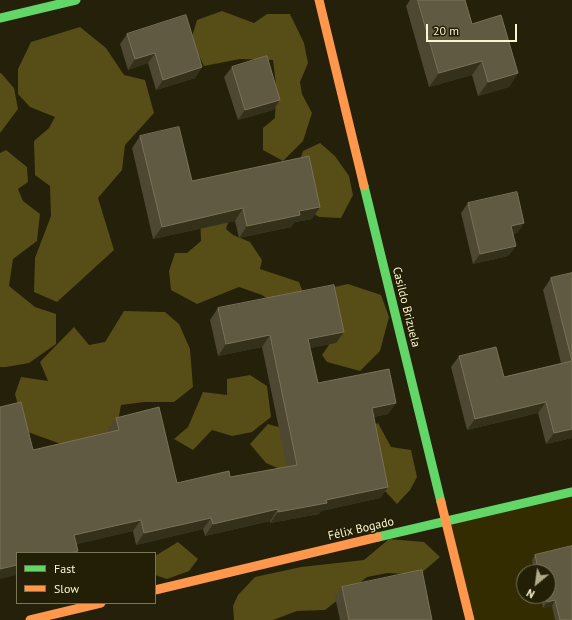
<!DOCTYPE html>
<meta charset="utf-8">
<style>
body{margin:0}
#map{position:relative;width:572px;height:620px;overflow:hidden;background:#24200a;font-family:"PT Sans",sans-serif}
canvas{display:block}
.legend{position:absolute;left:16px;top:552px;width:140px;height:52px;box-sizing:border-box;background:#231f07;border:1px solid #797557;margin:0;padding:5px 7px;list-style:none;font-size:12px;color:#fbf5cf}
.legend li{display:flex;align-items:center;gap:8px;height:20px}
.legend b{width:20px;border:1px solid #797557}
.north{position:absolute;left:516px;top:564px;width:40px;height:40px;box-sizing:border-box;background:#231f07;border:1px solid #797557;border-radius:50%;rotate:209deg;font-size:11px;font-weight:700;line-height:16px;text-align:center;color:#fbf5cf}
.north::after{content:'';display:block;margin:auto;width:14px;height:18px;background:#b0aa8a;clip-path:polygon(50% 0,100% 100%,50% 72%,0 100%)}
.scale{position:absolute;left:426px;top:24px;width:91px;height:18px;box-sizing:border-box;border:2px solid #fbf5cf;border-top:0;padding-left:5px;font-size:12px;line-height:14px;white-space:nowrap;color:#fbf5cf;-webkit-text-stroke:3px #231f07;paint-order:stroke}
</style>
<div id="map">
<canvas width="572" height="620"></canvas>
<ul class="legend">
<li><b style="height:5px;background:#63d668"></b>Fast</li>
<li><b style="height:5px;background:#ff974d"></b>Slow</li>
</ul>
<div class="north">N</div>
<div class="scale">20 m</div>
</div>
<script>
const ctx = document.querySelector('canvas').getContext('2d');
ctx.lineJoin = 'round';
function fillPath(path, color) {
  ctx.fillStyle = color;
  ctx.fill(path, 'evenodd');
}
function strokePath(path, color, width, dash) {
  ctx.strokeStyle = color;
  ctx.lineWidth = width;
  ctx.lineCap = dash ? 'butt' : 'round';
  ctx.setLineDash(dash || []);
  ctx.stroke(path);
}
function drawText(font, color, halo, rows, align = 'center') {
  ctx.font = font + ' "PT Sans",sans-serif';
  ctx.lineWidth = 3;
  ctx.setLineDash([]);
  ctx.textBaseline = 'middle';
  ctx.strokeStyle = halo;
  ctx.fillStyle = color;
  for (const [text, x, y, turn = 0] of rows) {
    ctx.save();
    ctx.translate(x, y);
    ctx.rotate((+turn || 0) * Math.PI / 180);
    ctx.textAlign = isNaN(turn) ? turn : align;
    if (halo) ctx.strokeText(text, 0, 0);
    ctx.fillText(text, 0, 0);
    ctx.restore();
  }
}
fillPath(new Path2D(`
 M572,492V620H470L446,521ZM524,572H548V596H524Z`), '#342c01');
fillPath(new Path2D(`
 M222,11L254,23L267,14H290L304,43L308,63L300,82L302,94L312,113L303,141L283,161L263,150V128L275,118L276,85L273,60L240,59L204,66L191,40L197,20Z
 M80,27L106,48L124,75L145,80L154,113L125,145L122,170L98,198L114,250L57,302L34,292L35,258L51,216L50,186L35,175L34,141L49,128L55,117L30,107L18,94V69L31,42Z
 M0,73H1L14,88L18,109L0,133Z
 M320,143L335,156L349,176L353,195L341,218L319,217L306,209L297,169L303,151Z
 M6,150L27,167L28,182L18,189L23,201L40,214L37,241L13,259L9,286L35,307L56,314V344L29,363L6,367H0V153Z
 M233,206L226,229L233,235L250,242L262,260L260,269L299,282L304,295L284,310L262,295L239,287L197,304L171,290L169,271L175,253H187L201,241L200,213Z
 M348,284L381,295L389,317L380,351L360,371L327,362L322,355L333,339L330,288Z
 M124,311L165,312L179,324L190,349L193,387L174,402H144L121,405L115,438L61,444L25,431L15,394L21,377L48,381L40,362L74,327L89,345L105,342Z
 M250,375L267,386L271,417L252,432L232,436L212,430L193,450L174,439L188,427L203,392L227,395V379Z
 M378,423L391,447L411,450L417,477L410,490L397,504L385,491L381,471L356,434Z
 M268,424L304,434L298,477L266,463L250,444Z
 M389,539L424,542L440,557L419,575L388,573L367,577L325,610L297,611L273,620H234L233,606L238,595L255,577L301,567L364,560Z
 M178,542L198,559L189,571L167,579L155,575V556Z`), '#574d16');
strokePath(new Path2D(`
 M0,18L76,0
 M364,186L441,502
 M378,537L572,492`), '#63d668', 9);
strokePath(new Path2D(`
 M319,0L364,186
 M441,502L470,620
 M155,590L378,537
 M30,620L101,603`), '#ff974d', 9);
fillPath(new Path2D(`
 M410,0H465L472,24L518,73L509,87L478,96L472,75L429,87L406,6Z
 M127,34L202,67L195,78L156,90L148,63L128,70L120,44Z
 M232,67L280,100L273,110L238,120L224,77Z
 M140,136L192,181L312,219L295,222L291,227L239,238L235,221L153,239L132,148Z
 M468,203L524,223L517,233L513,234L516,246L508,256L473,264L461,213Z
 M572,273V438L546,444L538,413L467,430L451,367L459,356L504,377L561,363L543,290L551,278Z
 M218,308L336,343L310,348L318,383L396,403L388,414L374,417L388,487L380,498L321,511L319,514L270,523V521L205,536L203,529L136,545L133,531L76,544L33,450L109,432L108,429L116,418L177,483L230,477L287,467L262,347L218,356L210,320Z
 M572,546V620H555L552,606L543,608L540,596H548V572H534L532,560L535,555Z
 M342,587L432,620H340L335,597Z`), '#4e4731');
fillPath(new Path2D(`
 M155,53L148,63L128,70L135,59Z
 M482,61L472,75L429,87L439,73Z
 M202,67L195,78L156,90L163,80Z
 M518,73L509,87L478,96L488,82Z
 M280,100L273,110L238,120L245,110Z
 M320,207L312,219L295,222L291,227L239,238L247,226L299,211Z
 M243,208L235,221L153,239L162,227Z
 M524,223L517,233L504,236L511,226Z
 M516,246L508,256L473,264L480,254Z
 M344,332L336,343L300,350L308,339Z
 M270,335L262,347L218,356L226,344Z
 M546,402L538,413L467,430L475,419Z
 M396,403L388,414L364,419L372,408Z
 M572,429V438L546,444L554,433Z
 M388,487L380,498L321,511L319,514L270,523L278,512L326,500Z
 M278,509L270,521L205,536L213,524Z
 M211,518L203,529L136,545L144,533Z
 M141,520L133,531L66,547L74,535Z
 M17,565V575L0,579V569Z
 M555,600L552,606L543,608L547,602Z`), '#35301a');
const building = new Path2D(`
 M418,0H465L472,24L501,15L518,73L488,82L482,61L439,73Z
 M186,15L202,67L163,80L155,53L135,59L127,34Z
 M267,56L280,100L245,110L232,67Z
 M179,127L192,181L309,156L320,207L299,211L300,215L247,226L243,208L162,227L140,136Z
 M517,192L524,223L511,226L516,246L480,254L468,203Z
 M572,273V429L554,433L546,402L475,419L459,356L496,347L504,377L572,361L551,278Z
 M334,285L344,332L308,339L318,383L389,369L396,403L372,408L388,487L326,500L327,503L278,512V509L213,524L211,518L144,533L141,520L74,535L78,551L70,553H17V565L0,569V407L21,402L33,450L119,430L116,418L159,407L177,483L229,471L230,477L297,465L270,335L226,344L218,308Z
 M572,546V620H560L555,600L547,602L545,596H548V572H539L535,555Z
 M422,570L432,620H349L342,587Z`);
fillPath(building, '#615a42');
strokePath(building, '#797258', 1);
drawText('12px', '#fbf5cf', '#231f07', [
 ["Casildo Brizuela",406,307,76],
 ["Félix Bogado",361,529,-13]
]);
</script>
